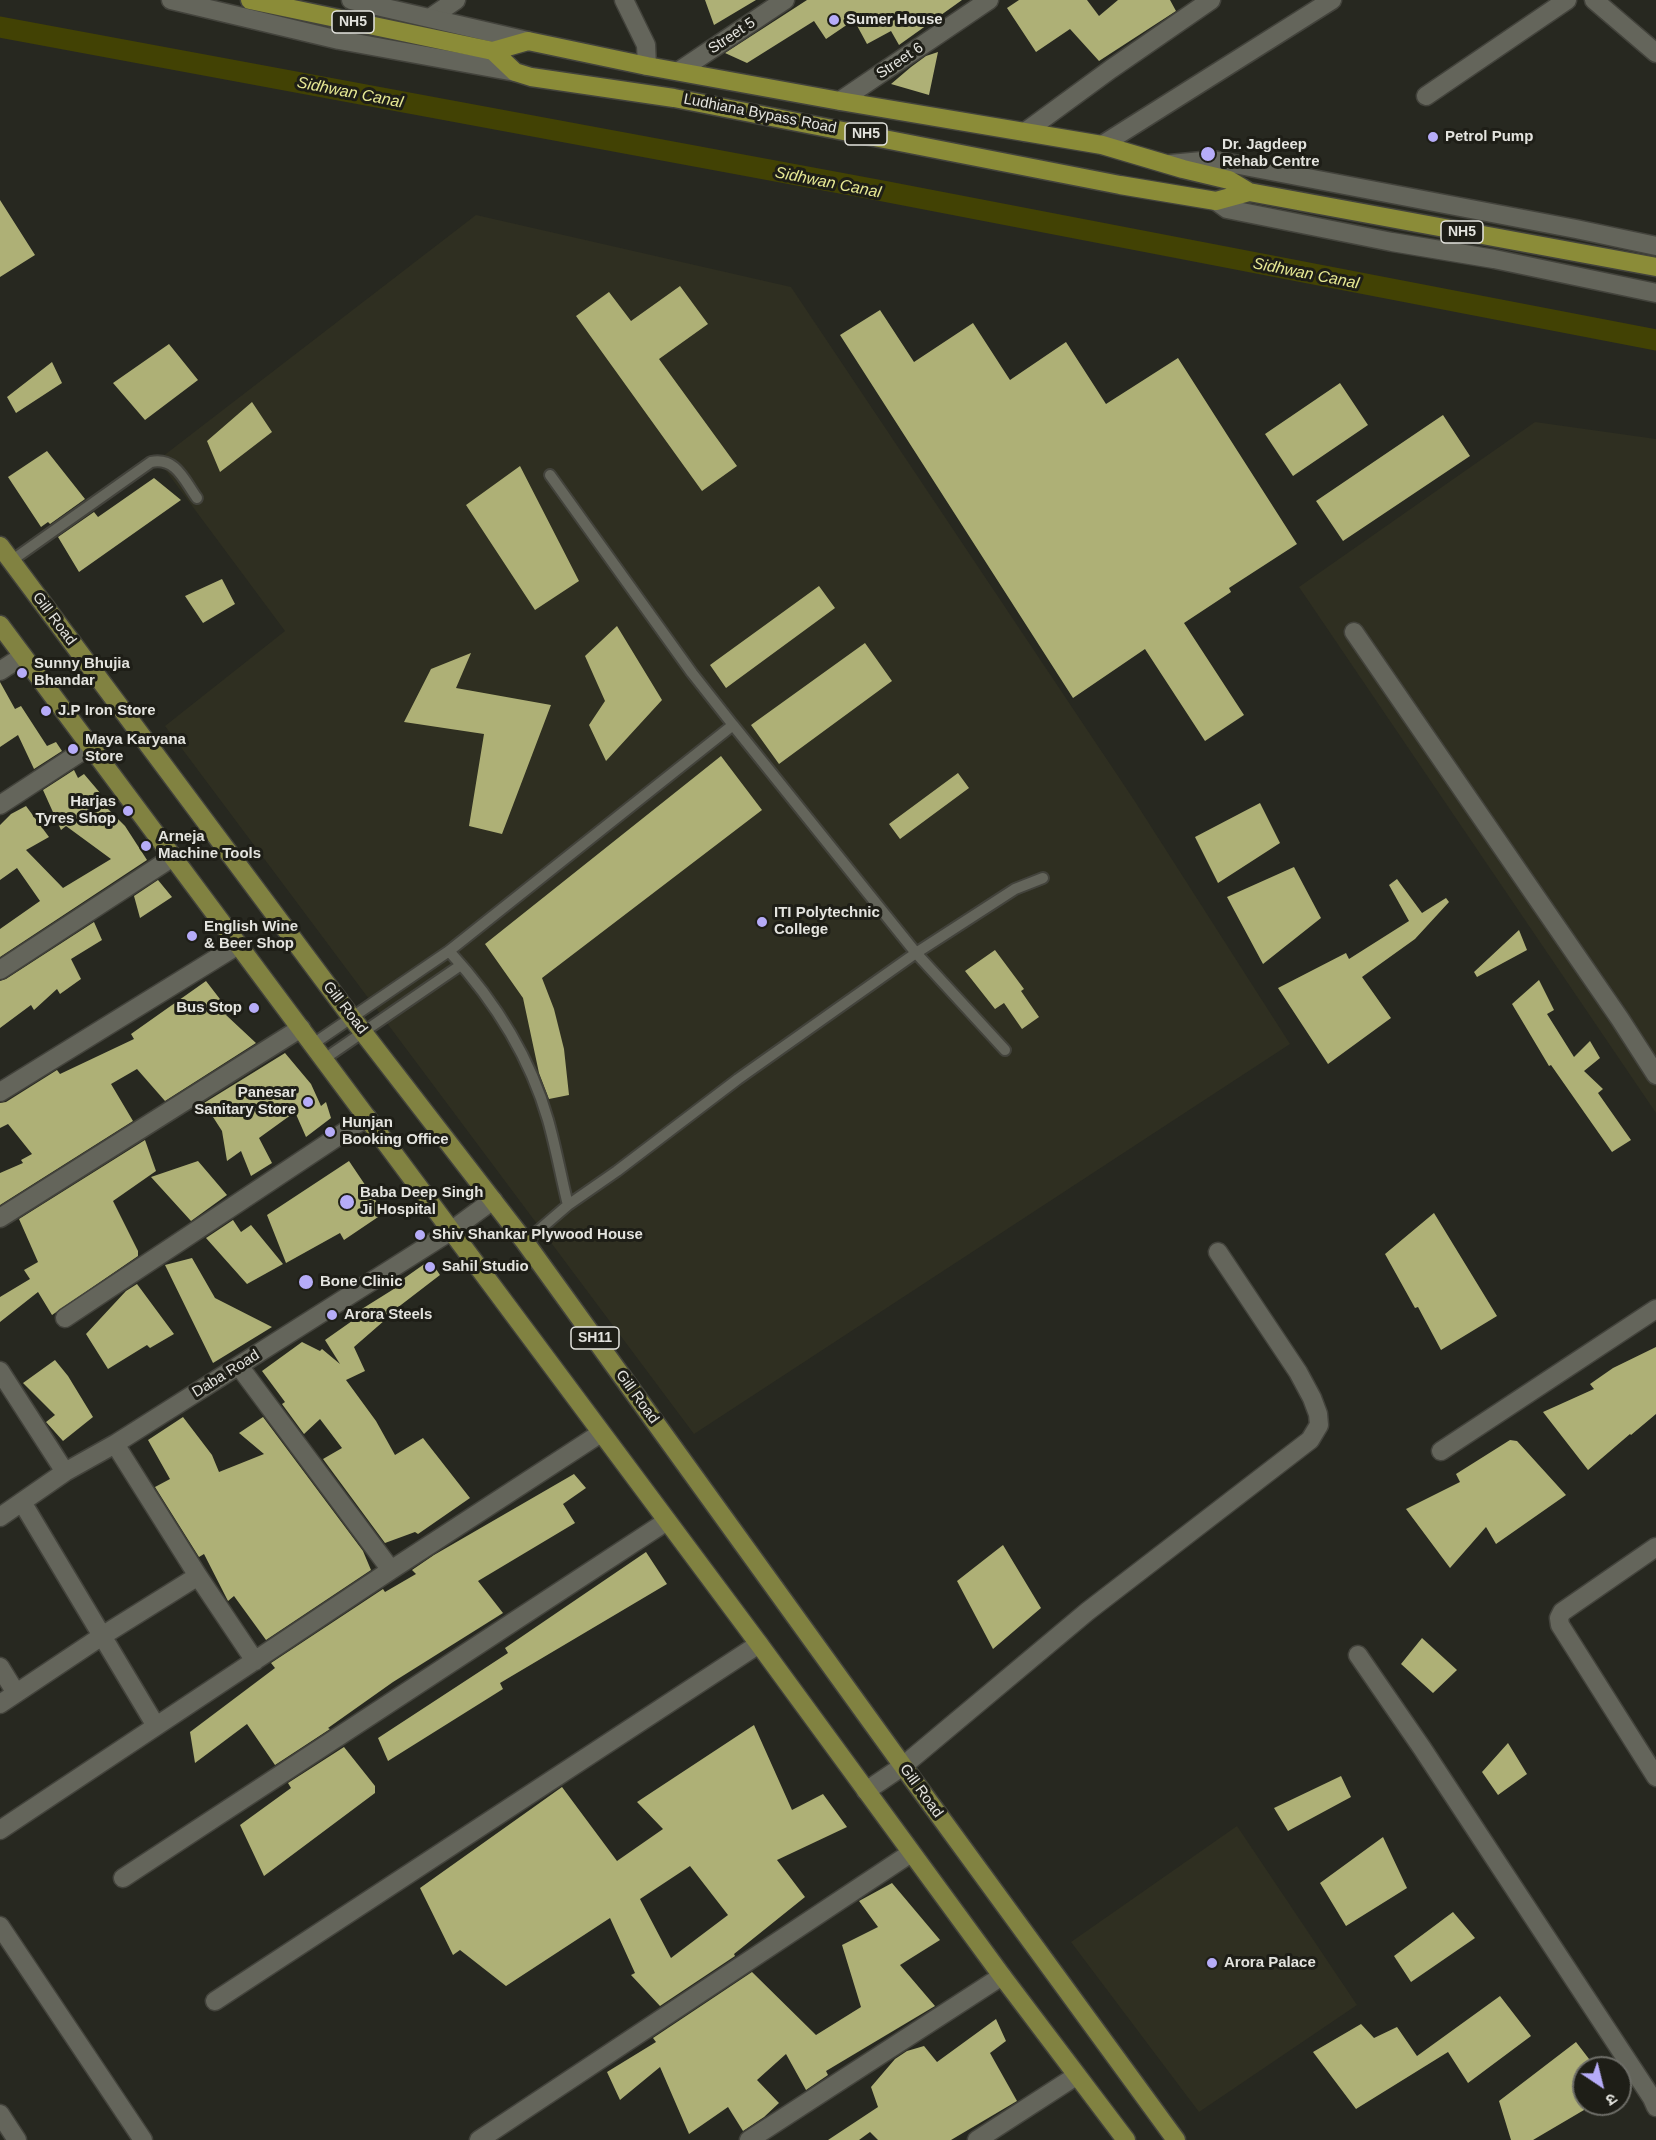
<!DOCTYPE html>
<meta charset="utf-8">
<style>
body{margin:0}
#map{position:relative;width:1656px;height:2140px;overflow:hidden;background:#272820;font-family:Arial,"Noto Sans Devanagari",sans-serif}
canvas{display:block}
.north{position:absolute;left:1572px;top:2056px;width:60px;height:60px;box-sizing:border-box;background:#1e1e17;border:2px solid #6d6d67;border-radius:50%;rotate:145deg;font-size:16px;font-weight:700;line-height:24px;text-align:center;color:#e3e3de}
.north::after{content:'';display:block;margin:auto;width:21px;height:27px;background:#b6acf8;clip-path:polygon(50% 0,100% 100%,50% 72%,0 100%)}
</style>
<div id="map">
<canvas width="1656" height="2140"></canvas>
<div class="north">उ</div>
</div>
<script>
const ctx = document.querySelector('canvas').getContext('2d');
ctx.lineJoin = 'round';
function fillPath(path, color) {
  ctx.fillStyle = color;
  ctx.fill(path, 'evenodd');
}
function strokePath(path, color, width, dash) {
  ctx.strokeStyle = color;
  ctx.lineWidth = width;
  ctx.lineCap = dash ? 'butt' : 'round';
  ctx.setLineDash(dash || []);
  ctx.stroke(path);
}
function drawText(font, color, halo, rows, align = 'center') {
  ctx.font = font + ' Arial,sans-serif';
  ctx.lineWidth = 6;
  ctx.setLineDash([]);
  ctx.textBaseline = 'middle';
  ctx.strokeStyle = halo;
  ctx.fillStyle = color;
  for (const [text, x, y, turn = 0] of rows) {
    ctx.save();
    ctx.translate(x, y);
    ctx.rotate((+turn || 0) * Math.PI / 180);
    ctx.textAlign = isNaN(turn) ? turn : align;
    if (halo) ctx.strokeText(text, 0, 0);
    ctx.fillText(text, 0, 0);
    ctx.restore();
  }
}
fillPath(new Path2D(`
 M476,215L791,287L1134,800L1290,1044L694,1434L165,726L285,631L158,460Z
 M1535,422L1656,439V1113L1299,587Z
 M1237,1826L1357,2005L1199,2112L1071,1942Z`), '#2f2f21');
strokePath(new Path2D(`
 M0,27L883,191L1656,340`), '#424204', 21);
fillPath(new Path2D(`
 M705,0H756L714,25Z
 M807,0H962L899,45L891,31L867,44L854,20L826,39L814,21L747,63L725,53Z
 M1019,0H1087L1099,16L1118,0H1170L1176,11L1099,61L1070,29L1036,52L1007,8Z
 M938,52L929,95L891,84L911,67L926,56Z
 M0,200L35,255L0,277Z
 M680,286L708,324L659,359L737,466L702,491L576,316L609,292L631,321Z
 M880,310L914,362L973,323L1010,380L1066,342L1106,404L1178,358L1297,544L1229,588L1231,592L1184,623L1244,715L1205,741L1145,649L1073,698L840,335Z
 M169,344L198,380L145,420L113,383Z
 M52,362L62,383L16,413L7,397Z
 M1340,383L1368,425L1293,476L1265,434Z
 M252,402L272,432L220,472L207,441Z
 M1443,415L1470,456L1343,541L1316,501Z
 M47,451L85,499L50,524L48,522L41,527L8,477Z
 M520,466L579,581L535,610L466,505Z
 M154,478L181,500L79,572L58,537L94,512L98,517Z
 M222,579L235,604L203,623L185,596Z
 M819,586L835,608L726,688L710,665Z
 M617,626L662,700L606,761L589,725L605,701L585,656Z
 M865,643L892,681L779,764L751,725Z
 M471,653L456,688L551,705L502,834L469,826L484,734L404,722L431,669Z
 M0,682L15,709L21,706L47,746L56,742L62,751L34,769L18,735L0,747Z
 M721,756L762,810L542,978L554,1009L564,1049L569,1095L549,1099L539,1073L523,998L485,944Z
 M74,770L78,778L84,774L101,794L96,797L125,826L147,860L0,957V929L40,901L17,868L0,880V825L11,814L26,806L49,837L26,850L63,888L111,859L66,826L61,830L43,790Z
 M958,773L969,788L900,839L889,824Z
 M1260,803L1280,843L1218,883L1195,837Z
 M1294,867L1321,918L1263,964L1227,897Z
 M1397,879L1422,913L1446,898L1449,902L1415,939L1362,977L1391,1018L1328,1064L1278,988L1346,953L1349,959L1409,921L1389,885Z
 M158,880L172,897L140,918L134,896Z
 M94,922L102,940L71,959L81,979L60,994L57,989L34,1010L31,1005L0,1028V981L6,979Z
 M1519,930L1527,950L1477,977L1474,972Z
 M995,950L1024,989L1021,991L1039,1017L1022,1029L1004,1003L995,1009L965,971Z
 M1539,980L1554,1010L1547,1014L1574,1057L1590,1041L1600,1058L1584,1071L1603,1089L1598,1093L1631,1140L1612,1152L1551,1065L1549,1066L1512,1004Z
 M206,981L230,1012L226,1015L256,1043L165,1101L137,1069L111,1084L133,1121L0,1205V1173L23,1163L21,1160L32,1154L8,1124L0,1128V1103L6,1102L57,1070L60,1074L134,1039L131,1034Z
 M285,1053L311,1084L321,1106L326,1102L331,1118L306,1137L295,1112L259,1138L272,1163L251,1176L241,1151L227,1161L222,1131L204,1103Z
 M145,1140L156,1171L113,1201L138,1251V1256L52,1315L38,1292L0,1322V1297L30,1279L24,1270L38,1262L19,1219Z
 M198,1161L227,1195L191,1221L151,1177Z
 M349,1161L384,1213L344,1240L340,1233L286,1263L267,1215Z
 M1434,1213L1497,1316L1441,1350L1418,1307L1415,1308L1385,1254Z
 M233,1220L241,1232L251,1225L283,1264L247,1284L206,1238Z
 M192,1258L215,1298L272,1327L213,1363L165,1265Z
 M430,1260L440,1275L384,1318L385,1320L354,1347L365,1371L346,1380L376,1421L395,1455L423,1438L470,1498L418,1534L415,1532L385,1543L323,1459L342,1448L320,1419L304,1434L282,1404L285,1402L262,1371L302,1342L320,1351L322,1349L340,1364L325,1340L352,1321L349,1317L397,1287L396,1284Z
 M137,1284L174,1334L150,1348L147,1345L108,1369L86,1334L126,1291Z
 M1656,1347V1414L1631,1435L1630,1434L1588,1470L1543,1412L1594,1389L1590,1384L1613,1368Z
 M55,1360L68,1376L93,1417L63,1441L46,1422L55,1415L23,1383Z
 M183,1417L212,1455L219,1472L264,1454L239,1433L263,1417L363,1551L371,1570L266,1640L234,1596L228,1601L204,1554L199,1557L155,1487L170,1479L148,1440Z
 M1510,1440L1517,1441L1566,1495L1496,1544L1486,1527L1450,1568L1406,1509L1460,1482L1456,1474Z
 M574,1474L586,1488L563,1504L575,1523L478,1581L503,1613L393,1682L328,1728L330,1729L275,1765L247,1724L195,1763L190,1732L275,1668L271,1663L383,1589L385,1592L416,1574L412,1570L434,1555Z
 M1003,1545L1041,1608L993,1649L957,1581Z
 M646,1552L667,1584L500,1683L503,1689L388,1761L378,1738L508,1653L505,1648Z
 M1422,1638L1457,1670L1433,1693L1401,1664Z
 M754,1725L792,1810L823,1794L847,1827L777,1860L805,1897L734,1954L735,1956L660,2006L631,1975L635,1973L610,1918L506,1986L460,1950L453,1955L420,1888L562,1787L617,1861L663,1829L637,1802ZM690,1866L728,1915L671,1958L640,1899Z
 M1508,1743L1527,1774L1498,1795L1482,1772Z
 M344,1747L375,1786V1793L264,1876L240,1825L291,1788L288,1783Z
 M1341,1776L1351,1797L1288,1831L1274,1808Z
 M1383,1837L1407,1888L1346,1926L1320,1883Z
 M892,1883L940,1940L900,1965L935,2006L826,2071L828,2075L806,2090L786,2054L757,2080L779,2103L764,2117L743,2131L728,2107L689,2134L660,2067L620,2100L607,2072L656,2042L653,2038L752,1972L816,2035L861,2007L842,1945L878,1927L859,1901Z
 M1453,1912L1475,1938L1411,1982L1394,1956Z
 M1500,1996L1531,2036L1468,2083L1448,2052L1356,2109L1313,2052L1361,2024L1374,2038L1397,2027L1417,2056Z
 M996,2019L1006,2041L990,2053L1017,2101L951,2140H878L870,2132L859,2140H828L878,2107L871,2087L895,2059L907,2051L924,2046L937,2062Z
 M1576,2042L1596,2068H1584V2110L1533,2140H1511L1499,2101Z`), '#aeb076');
const service = new Path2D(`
 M11,561L151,462C176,457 184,480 197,498
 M733,725L916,953L1005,1050
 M449,951C493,999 530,1057 548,1120C556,1148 561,1177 568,1205
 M313,1044L449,951L733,725L692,673L550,475
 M324,1059L461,965
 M525,1242L568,1205L617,1171L738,1079L916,953L1015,889L1043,878`);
const minor = new Path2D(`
 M624,0L646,45L647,66
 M1594,0L1656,53
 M430,18L456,0
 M679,71L785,0
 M1426,96L1567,0
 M840,101L989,0
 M1025,132L1111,69L1211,0
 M1102,145L1332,0
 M1354,632L1620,1019L1656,1075
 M0,671L23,656
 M0,805L90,746
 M0,970L173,857
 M0,1092L238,945
 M0,1218L301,1028
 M65,1318L367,1117
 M239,1366L391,1570
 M0,1371L65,1472
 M115,1444L198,1576L255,1661
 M1441,1451L1656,1309
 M22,1502L156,1726
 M0,1517L65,1472L115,1444L451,1231L493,1200
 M1656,1547L1562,1612L1559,1618L1560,1625L1656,1777
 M1358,1655L1422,1748L1652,2098L1656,2107
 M0,1667L16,1693
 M0,1704L102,1636L198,1576
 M866,1791L903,1766L1088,1611L1310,1440L1319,1425L1318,1414L1312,1398L1298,1372L1218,1252
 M0,1830L391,1570L601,1433
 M123,1878L667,1521
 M0,1926L143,2140
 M215,2001L759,1644
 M0,2114L17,2140
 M479,2140L911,1853
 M749,2140L1002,1976
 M977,2140L1076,2076`);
const tertiary = new Path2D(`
 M171,0L339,40L515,72
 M351,0L528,41
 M1170,164L1213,160L1576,229L1656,246
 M1216,201L1227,209L1392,242L1494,259L1656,293`);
const primary = new Path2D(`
 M0,546L352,1018L525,1242L903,1766L1176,2140
 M0,625L759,1644L1002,1976L1126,2140`);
const trunk = new Path2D(`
 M250,0L493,51L515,72L531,77L674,98L1120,185L1216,201L1249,192
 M493,51L528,41L647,66L840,101L1102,145L1183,169L1229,180L1249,192L1656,267`);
strokePath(service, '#43433c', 14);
strokePath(minor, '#43433c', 21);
strokePath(tertiary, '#43433c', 21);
strokePath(primary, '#43433c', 21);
strokePath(trunk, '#43433c', 21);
strokePath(service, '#64655b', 10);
strokePath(minor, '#64655b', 18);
strokePath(tertiary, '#64655b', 18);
strokePath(primary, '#818241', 18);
strokePath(trunk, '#8b8c38', 18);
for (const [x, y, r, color] of [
 [834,20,6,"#b6acf8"],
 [1433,137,6,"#b6acf8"],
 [1208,154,8,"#b6acf8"],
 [22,673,6,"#b6acf8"],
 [46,711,6,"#b6acf8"],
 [73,749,6,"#b6acf8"],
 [128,811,6,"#b6acf8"],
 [146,846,6,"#b6acf8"],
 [762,922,6,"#b6acf8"],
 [192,936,6,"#b6acf8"],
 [254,1008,6,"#b6acf8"],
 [308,1102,6,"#b6acf8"],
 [330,1132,6,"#b6acf8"],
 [347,1202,8,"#b6acf8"],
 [420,1235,6,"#b6acf8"],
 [430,1267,6,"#b6acf8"],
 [306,1282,8,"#b6acf8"],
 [332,1315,6,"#b6acf8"],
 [1212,1963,6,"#b6acf8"]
]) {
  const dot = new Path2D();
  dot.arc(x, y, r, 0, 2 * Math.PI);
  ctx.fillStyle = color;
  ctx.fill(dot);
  strokePath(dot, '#1e1e17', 2);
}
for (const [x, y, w] of [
 [353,22,42],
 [866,134,42],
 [1462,232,42],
 [595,1338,48]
]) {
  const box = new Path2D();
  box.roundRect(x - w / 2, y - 11, w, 22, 4.5);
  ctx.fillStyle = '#1e1e17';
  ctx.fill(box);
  strokePath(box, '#e3e3de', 1.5);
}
drawText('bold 14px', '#e3e3de', null, [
 ["NH5",353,22],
 ["NH5",866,134],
 ["NH5",1462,232],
 ["SH11",595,1338]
]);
drawText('bold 15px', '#e3e3de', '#1e1e17', [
 ["Sumer House",846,20],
 ["Petrol Pump",1445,137],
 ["Dr. Jagdeep",1222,145],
 ["Rehab Centre",1222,162],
 ["Sunny Bhujia",34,664],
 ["Bhandar",34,681],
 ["J.P Iron Store",58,711],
 ["Maya Karyana",85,740],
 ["Store",85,757],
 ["Harjas",116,802,"right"],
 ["Tyres Shop",116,819,"right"],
 ["Arneja",158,837],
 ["Machine Tools",158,854],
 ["ITI Polytechnic",774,913],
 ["College",774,930],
 ["English Wine",204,927],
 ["& Beer Shop",204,944],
 ["Bus Stop",242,1008,"right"],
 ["Panesar",296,1093,"right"],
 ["Sanitary Store",296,1110,"right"],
 ["Hunjan",342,1123],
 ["Booking Office",342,1140],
 ["Baba Deep Singh",360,1193],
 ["Ji Hospital",360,1210],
 ["Shiv Shankar Plywood House",432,1235],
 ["Sahil Studio",442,1267],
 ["Bone Clinic",320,1282],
 ["Arora Steels",344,1315],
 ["Arora Palace",1224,1963]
], 'left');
drawText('15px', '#e3e3de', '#1e1e17', [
 ["Street 5",732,36,-34],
 ["Street 6",900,61,-34],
 ["Ludhiana Bypass Road",760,114,11],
 ["Gill Road",54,619,53],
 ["Gill Road",345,1008,52],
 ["Daba Road",226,1374,-32],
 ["Gill Road",637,1397,54],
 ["Gill Road",921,1791,54]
]);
drawText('italic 16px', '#e6e893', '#1e1e17', [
 ["Sidhwan Canal",350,93,11],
 ["Sidhwan Canal",828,183,11],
 ["Sidhwan Canal",1306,274,11]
]);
</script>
